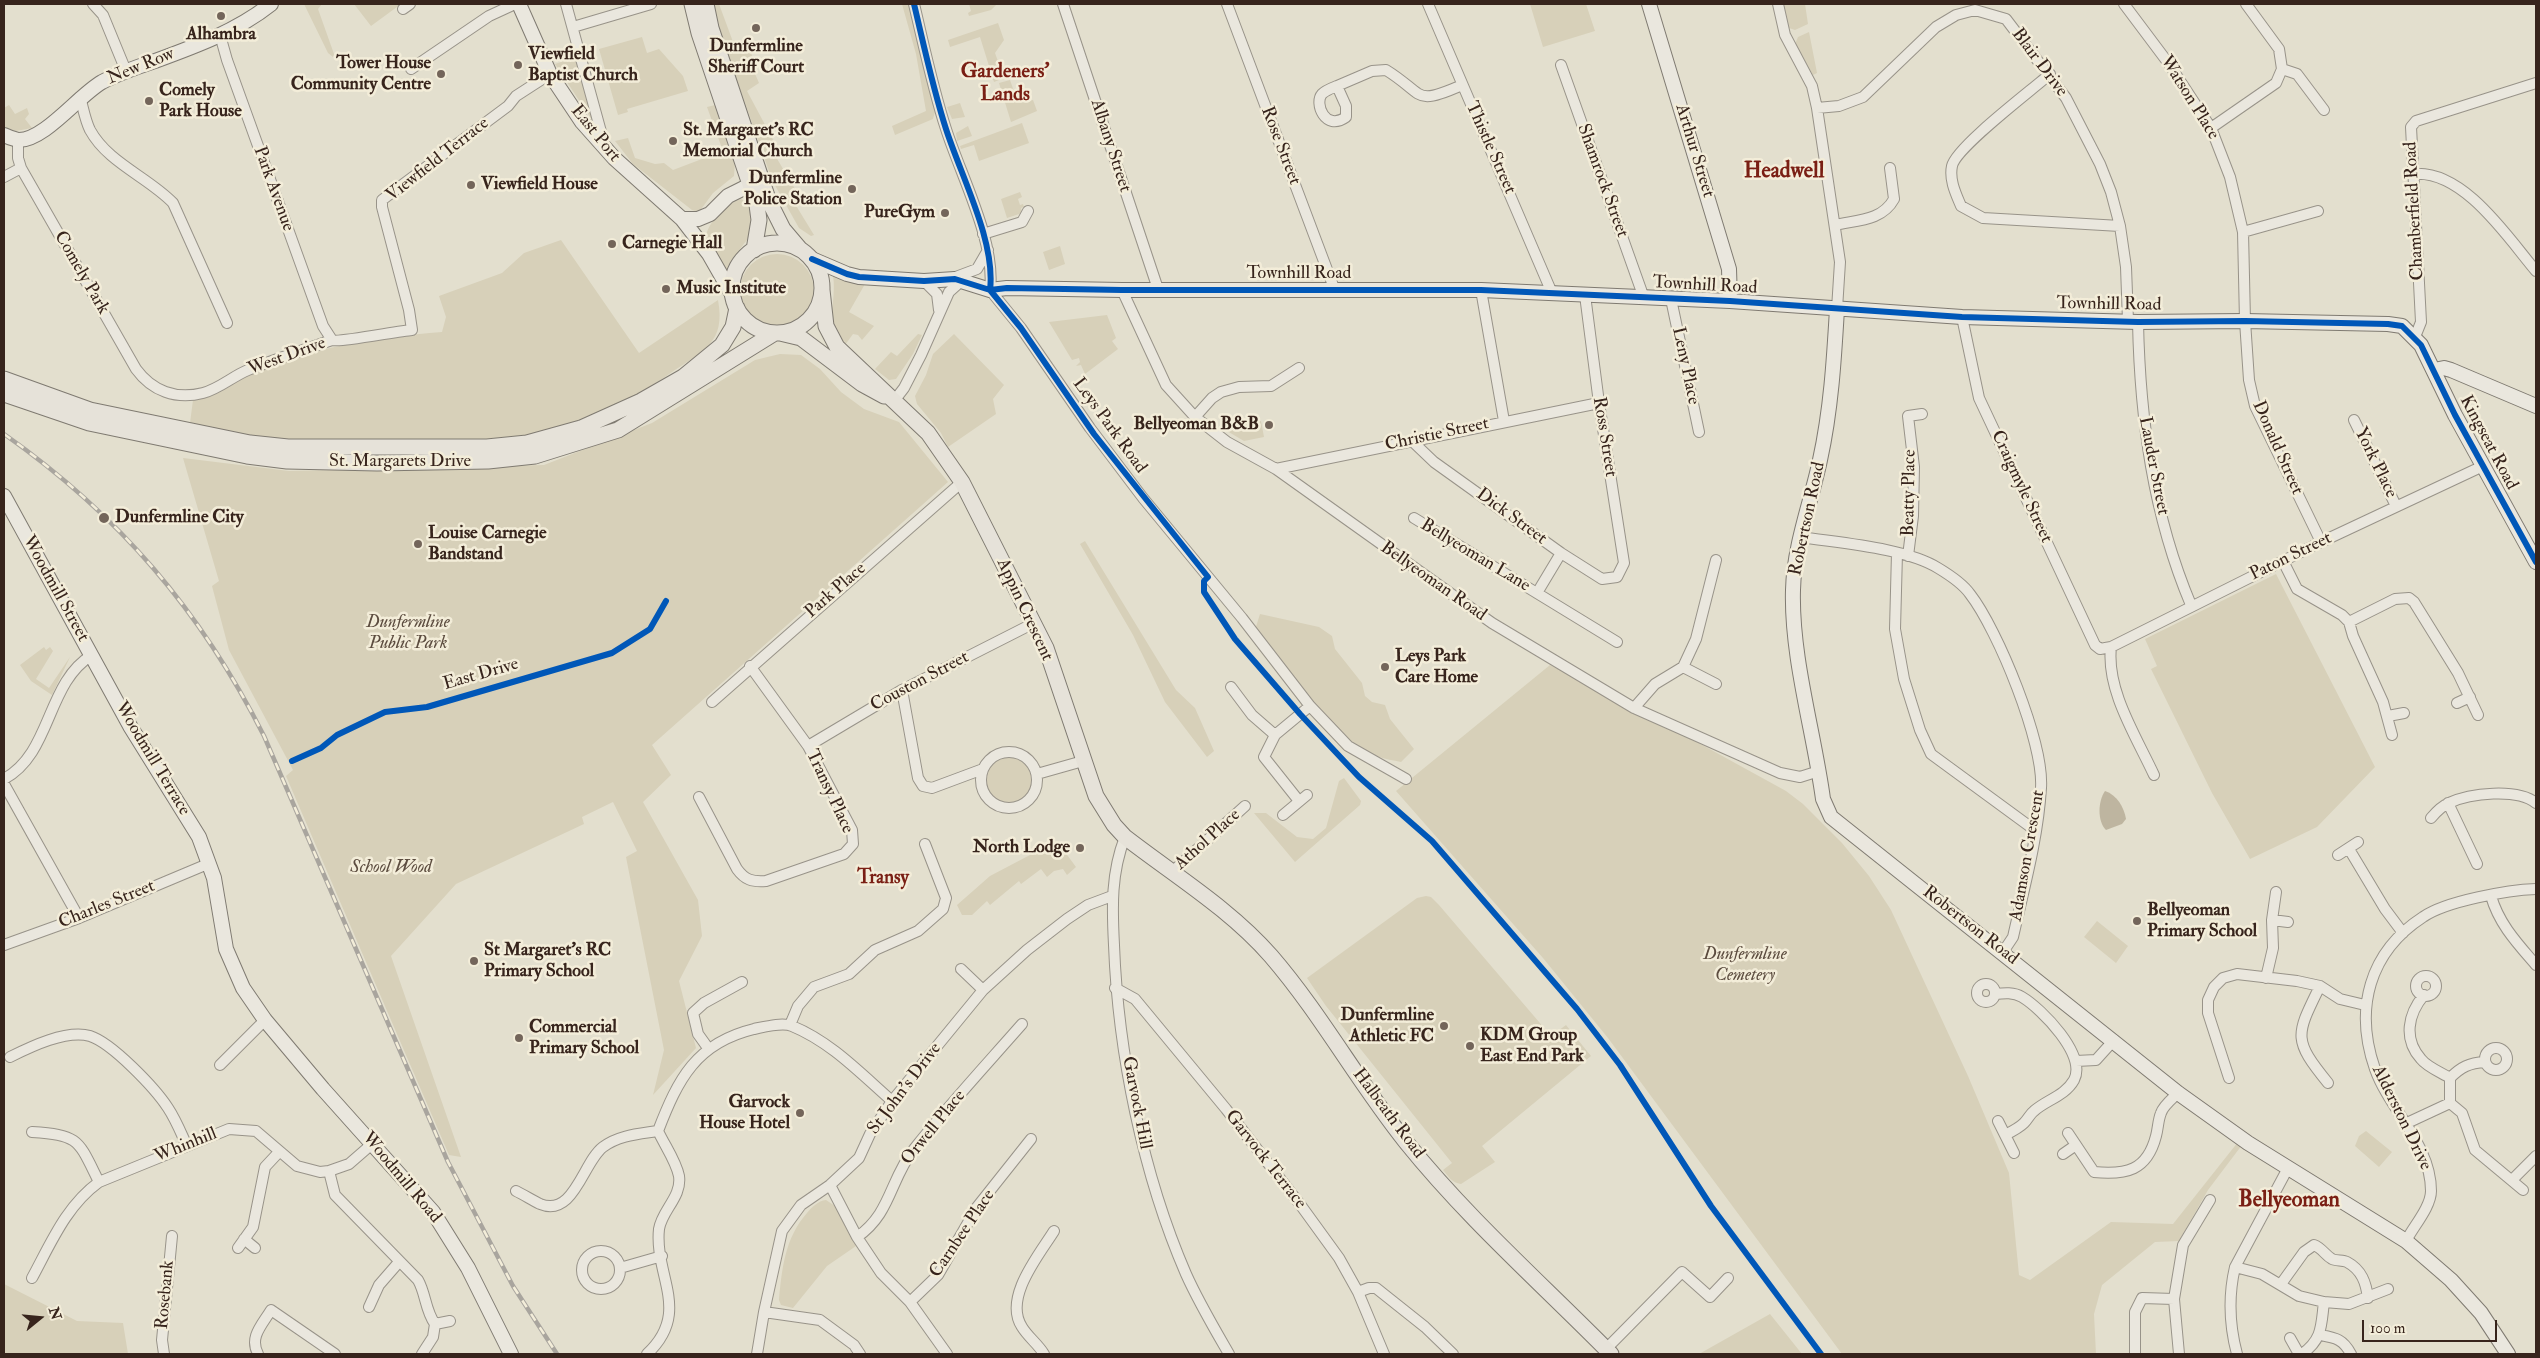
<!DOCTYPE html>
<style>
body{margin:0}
#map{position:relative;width:2540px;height:1358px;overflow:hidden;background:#e3dfce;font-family:"IM FELL Double Pica",serif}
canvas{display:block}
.frame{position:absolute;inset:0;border:5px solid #37241c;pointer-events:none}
.north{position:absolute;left:15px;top:1293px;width:50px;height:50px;-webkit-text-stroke:4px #f3edd9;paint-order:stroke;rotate:73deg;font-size:14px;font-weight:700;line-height:20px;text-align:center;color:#37241c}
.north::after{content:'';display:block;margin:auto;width:18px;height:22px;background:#37241c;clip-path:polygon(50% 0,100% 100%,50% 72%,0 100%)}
.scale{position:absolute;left:2362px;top:1320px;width:135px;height:22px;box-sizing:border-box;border:2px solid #37241c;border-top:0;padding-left:6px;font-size:15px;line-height:18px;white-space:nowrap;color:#37241c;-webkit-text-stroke:4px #f3edd9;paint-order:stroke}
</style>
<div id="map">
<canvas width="2540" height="1358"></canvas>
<div class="frame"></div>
<div class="north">N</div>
<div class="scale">100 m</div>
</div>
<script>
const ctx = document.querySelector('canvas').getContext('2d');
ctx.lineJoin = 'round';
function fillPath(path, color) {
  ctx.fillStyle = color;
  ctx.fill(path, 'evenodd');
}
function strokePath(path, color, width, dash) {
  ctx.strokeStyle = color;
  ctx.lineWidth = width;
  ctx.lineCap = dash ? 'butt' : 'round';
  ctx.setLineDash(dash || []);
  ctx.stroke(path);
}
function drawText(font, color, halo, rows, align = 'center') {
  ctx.font = font + ' "IM FELL Double Pica",serif';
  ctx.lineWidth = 5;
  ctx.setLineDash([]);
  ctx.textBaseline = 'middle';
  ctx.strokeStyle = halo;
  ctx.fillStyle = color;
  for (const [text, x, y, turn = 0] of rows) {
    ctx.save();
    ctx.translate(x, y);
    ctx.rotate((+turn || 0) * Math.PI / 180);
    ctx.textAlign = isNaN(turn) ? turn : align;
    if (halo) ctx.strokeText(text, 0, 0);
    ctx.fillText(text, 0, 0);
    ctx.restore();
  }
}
fillPath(new Path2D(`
 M304,4H322L318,9L334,54L333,57L328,53Z
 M354,4H401L371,26Z
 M713,4H719L736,50L748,46L753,58L749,60L759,83L747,91L778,149L773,152L798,194L792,199L814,235L811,236L799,228L772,180L724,43Z
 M902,4H910L935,112L933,119L895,135L892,126L926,111L916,54Z
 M969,4H997L991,10L969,16L968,13L971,11Z
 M1530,4H1586L1595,31L1543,47Z
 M1783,4H1805L1808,24L1795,30L1789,28Z
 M998,23L1004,40L995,53L1004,78L994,82L980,37L950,47L948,40Z
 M1809,32L1817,73L1813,75L1795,44L1798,37Z
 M642,37L647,53L659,49L683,76L688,91L627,109L628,112L618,115L599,49Z
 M576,57L596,126L555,64Z
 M1010,80L1017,100L1024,97L1026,102L1033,100L1037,111L1011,122L999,83Z
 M960,103L965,117L952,119L947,107Z
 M9,105L15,114L27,108L29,114L25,119L32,128L16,131L4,127V108Z
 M715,105L735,162L734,176L713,193L699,212L692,210L633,164L615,141L628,138L635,158L655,164L664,163L673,170L723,151L707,107Z
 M1022,123L1029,143L979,161L974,145L961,149L960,146Z
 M968,126L972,136L957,141L956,133Z
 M1020,192L1022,197L1018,199L1020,205L1023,204L1024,207L1021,208L1022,213L1007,218L1001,199Z
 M741,199L748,203C762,240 739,241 726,271L706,237C707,223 727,203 741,199Z
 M561,240L639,353L718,300C726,343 703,351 672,372C627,404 575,428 521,438C472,447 419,442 370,442C309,441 248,439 190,423L193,400C213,394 229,381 248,374C310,348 375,337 442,332L446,317L439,296L502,273L524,253Z
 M1060,246L1065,264L1049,270L1043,252Z
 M740 291a37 37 0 1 1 74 0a37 37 0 1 1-74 0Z
 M833,275L865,284L849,312L874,326L862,340L858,335L853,334L845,345L836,327L833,330C830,309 836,294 833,275Z
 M1107,315L1116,338L1112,341L1118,349L1085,374L1081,365L1076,366L1080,362L1079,358L1072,360L1049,322Z
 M918,334L922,335L913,354L896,379L889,380L875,369L891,352L897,356Z
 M954,334L1004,385L993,399L996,414L948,447L941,433L917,404L915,396L926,375L933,354Z
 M780,354L801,355L820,369L841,392L864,409L899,422L948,482L652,745L671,775L643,802L698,900L702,936L679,981L696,1048L653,1095L664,1050L626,857L637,851L613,802L582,817L584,824L456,884L391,956L461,1157L449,1155L286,776L293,770L229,650L212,586L219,581L183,458L289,471L544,465L652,423L755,360Z
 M1261,421L1264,437L1244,441L1222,428Z
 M1085,541L1176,690L1195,708L1214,751L1207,757L1165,702L1133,635L1080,544Z
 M2276,574L2375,767L2317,827L2250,859L2212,793L2151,669L2157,666L2145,639Z
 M1260,614L1319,627L1332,636L1335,649L1362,683L1365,696L1372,702L1385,705L1390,719L1414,749L1401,762C1386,759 1369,756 1356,747C1317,719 1285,667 1255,630Z
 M44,647L46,650L50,647L53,651L36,679L49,688L70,657L52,695L31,681L20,665Z
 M1550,665L1635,708L1786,791L1803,804L1842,843L1869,876L1891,910L1968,1076L2009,1173L2019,1275L2030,1280L2111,1222L2173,1224L2238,1142L2242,1145L2208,1190L2179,1241L2155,1242L2102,1285L2094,1314L2096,1354H1842L1608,1038L1543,958L1396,791Z
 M985 780a24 24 0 1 1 48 0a24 24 0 1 1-48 0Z
 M1344,778L1361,801L1360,805L1295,862L1254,813H1266L1297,837L1313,839L1326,828L1339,781Z
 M1049,845L1053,850L1062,848L1076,867L1067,875L1063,869L1054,871L1047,877L1041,869L1021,884L1019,881L990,905L987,901L972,915H962L957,905L990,876Z
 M1426,896L1431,897L1439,905L1551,1036L1566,1025L1591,1056L1482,1146L1495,1162L1461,1184C1452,1183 1448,1176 1443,1170L1452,1163L1326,1006L1307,978L1417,898Z
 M2097,921L2128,946L2116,963L2084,937Z
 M2366,1131L2392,1152L2379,1167L2355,1146L2359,1136Z
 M826,1200L835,1206L856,1246L827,1266L793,1308L781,1305L779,1300C782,1268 785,1238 807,1213C812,1207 818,1201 826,1200Z
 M4,1284L77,1321L123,1323L128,1354H4Z
 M1770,1314L1802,1354H1699Z`), '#d7d0b9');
fillPath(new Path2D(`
 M2105,791C2117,795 2124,807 2126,819L2122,824L2106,830C2097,821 2098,801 2105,791Z`), '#beb5a0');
const street = new Path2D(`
 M93,4L103,15L126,71
 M566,4L603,139L601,145
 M914,4C924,46 933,89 946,129C961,176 996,242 990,290L1021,328L1090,428L1143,498L1242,618L1310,706L1348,746L1406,779
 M1063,4L1158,289
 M1227,4L1334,288
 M1428,4L1552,293
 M1778,4L1785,35L1812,86L1817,108L1840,262L1837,309
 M2124,4L2169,64L2211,128L2230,177L2243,232L2245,321L2249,380L2255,406L2321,542
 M403,9L410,4
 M573,27L651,4
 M220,35L227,60L323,326L332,340
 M1561,65L1644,298
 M411,69L489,16L515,4
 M2282,69L2297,74L2324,110
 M2050,74C2032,90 1956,147 1952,166C1949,180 1956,194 1961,206L1983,218L2120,226
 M1337,86C1332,88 1326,90 1322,94C1314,103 1325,132 1346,117V106L1337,86L1372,71L1386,70C1425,94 1413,107 1462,85
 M80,97C83,107 85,120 90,130C108,163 148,177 173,203L227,323
 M1817,108L1839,106L1863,97L1936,27L1956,15L1975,10L2006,19L2066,98L2100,164L2111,192L2120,226L2126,267L2128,321
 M2211,128L2276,83L2282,69L2279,49L2246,4
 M18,140V158L21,168L136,369C152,391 176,400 203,393C219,389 233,376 248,370C276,359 304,350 332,340C338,343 398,331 412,330L409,310L382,207V200L508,106L516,96L550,74
 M2414,174C2464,170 2508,238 2536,271
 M4,177L21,168
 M1835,225C1857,220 1882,221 1894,199L1890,168
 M2243,232L2318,211
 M983,234L1022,222L1028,211
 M953,278L977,269L988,250
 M924,281L937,294L939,310
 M1122,290L1166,385L1195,417L1227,442L1276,469L1492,623L1634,708L1780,773L1800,777L1819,771
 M1481,290L1504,421
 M1671,299L1699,432
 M1962,317L1979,398L2095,645L2100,649L2111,647L2321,542L2483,466
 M2138,322C2140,419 2153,515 2191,605
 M2415,337L2421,322L2411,127L2416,121L2536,83
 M894,401L904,388L921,355L949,292L959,283L966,282
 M1195,417L1212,398L1221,392L1239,387L1271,386L1299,368
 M2354,420L2396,506
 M1412,441L1434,462L1561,553L1602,579L1617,577L1624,563L1599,403L1585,295
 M1276,469L1599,403
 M1414,518L1617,642
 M1801,537C1839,543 1906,548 1938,568C1948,574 1963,584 1970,594C1998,630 2044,743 2041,788C2038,838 2024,888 2013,937L2003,952
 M1897,553L1895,629L1904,679L1920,730L1931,754L2036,831
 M1908,556L1913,516L1914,467L1908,416L1922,414
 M2283,561L2297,589L2342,615L2349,622L2353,636L2383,702L2392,735
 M1537,593L1561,553
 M2349,622L2395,599L2409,598L2414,602L2458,673L2478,715
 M2111,647C2106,690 2136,736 2154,775
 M1683,667L1716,684
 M1231,687L1252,715L1275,735
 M902,690L918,778L923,786L932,788L983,769
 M712,702L962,482
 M2457,703L2470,697
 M1634,708L1655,684L1683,667L1696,639L1716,560
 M2388,716L2404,713
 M808,746L902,690L1034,623
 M981 780a28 28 0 1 1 56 0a28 28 0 1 1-56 0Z
 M1037,774L1083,761
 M4,779C52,753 46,683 92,655
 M4,784L79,918
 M699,797L737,869C745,880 752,882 766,881L844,854L853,844L852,830L808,746L750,666
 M1299,801L1264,757L1275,735L1310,706
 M2448,803L2477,864
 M1283,815L1307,795
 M2431,818C2436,812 2442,806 2449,803C2470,793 2517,788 2536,803
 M1125,837C1111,873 1112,907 1114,945C1118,1053 1143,1175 1186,1274C1198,1301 1214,1328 1229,1354
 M2349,849L2385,909L2403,933
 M2338,855L2358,842
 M1171,873L1245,806
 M2491,896C2499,924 2517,943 2536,965
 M2272,920L2288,922
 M4,945L79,918L210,863
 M961,969L983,990
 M2416 986a10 10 0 1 1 20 0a10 10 0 1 1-20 0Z
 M2266,978L2273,948L2272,920L2276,892
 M1977 993a9 9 0 1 1 18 0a9 9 0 1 1-18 0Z
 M2320,986C2296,1035 2292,1039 2328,1083
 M1115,988L1135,999L1226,1109L1302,1207L1339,1258L1358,1292L1384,1354
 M1995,994C2004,993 2014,992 2022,997C2042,1009 2087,1055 2074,1080C2065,1096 2046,1100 2034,1111C2030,1114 2028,1119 2024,1123C2019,1128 2011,1132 2005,1135
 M2424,995C2408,1014 2403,1039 2421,1059C2427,1067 2442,1073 2450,1078
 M790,1025L798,1006L814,987L849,974L875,950L918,931L943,909L946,898L925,844
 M708,1048L698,1034L693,1013L704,1003L742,982
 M2485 1059a11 11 0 1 1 22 0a11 11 0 1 1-22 0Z
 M10,1057C30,1047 67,1029 90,1036C112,1043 155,1088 168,1108C176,1120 181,1133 187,1146
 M2076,1061L2096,1060L2114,1040
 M220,1065L265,1020
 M2229,1078L2208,1013V1000L2214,987L2223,978L2237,974L2297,981L2320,986L2340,999L2365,1005
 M2450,1103V1078C2461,1067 2469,1063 2485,1062
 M1998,1121L2014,1153
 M2407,1123L2450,1103L2462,1113L2475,1150L2523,1190
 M658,1131C678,1079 696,1043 754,1029C764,1027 782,1022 792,1026C831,1042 860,1073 892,1101
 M32,1132C80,1135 78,1140 99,1182
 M2068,1133L2094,1172C2126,1175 2147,1171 2156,1136C2158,1129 2158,1120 2161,1113C2163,1106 2173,1098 2178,1093
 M2063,1154L2076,1145
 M329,1171L335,1195L418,1280C426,1294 425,1310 435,1324L433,1337L422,1354
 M2513,1179L2536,1156
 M830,1185L857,1237L881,1273L910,1302L947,1354
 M516,1191C524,1195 532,1200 540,1204C574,1218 583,1162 603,1147C619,1135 639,1134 658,1131
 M857,1237C891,1214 890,1179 914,1149C948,1106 986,1065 1022,1024
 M244,1239L255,1248
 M2406,1241C2413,1227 2431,1207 2431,1191C2431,1144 2390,1111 2375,1069C2354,1009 2369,952 2423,917C2446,901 2508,890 2536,889
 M238,1248L253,1227L265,1167L279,1152
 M582 1270a19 19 0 1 1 38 0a19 19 0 1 1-38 0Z
 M2235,1267L2262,1274L2299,1296L2324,1302L2349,1304L2388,1289
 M620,1268L662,1256
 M32,1278C51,1243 66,1206 99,1182L229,1129L256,1131L297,1166L320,1172L329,1171L349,1164L372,1144
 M2281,1284L2304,1252L2314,1245C2322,1248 2325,1255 2332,1259C2336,1261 2343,1260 2347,1262C2362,1270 2366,1283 2368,1298
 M1358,1292L1369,1288H1376L1425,1327L1453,1354
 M910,1302L938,1275L977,1207L1031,1139
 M369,1307L379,1285L399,1262
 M764,1312L820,1320L854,1345L860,1354
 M435,1324L450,1321
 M2320,1335C2336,1338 2343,1339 2351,1354
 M2290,1338L2299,1354
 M1606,1349L1682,1272L1710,1297L1728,1278
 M164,1354L162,1340L172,1236
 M258,1354C249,1337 262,1325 271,1310L335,1354
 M647,1354C692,1312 654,1276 659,1229C662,1210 682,1197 679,1176C676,1161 665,1146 658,1131
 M757,1354L764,1312L782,1231L801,1205L830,1185L859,1158L870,1134L892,1101L983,990L1027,950L1067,919L1088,905L1112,896
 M1044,1354C1038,1344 1028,1337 1022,1327C1003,1298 1039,1255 1054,1231
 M2135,1354V1312L2142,1298L2174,1299
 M2179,1354L2174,1299L2183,1245L2210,1200
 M2237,1354C2229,1324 2228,1297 2235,1267L2288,1168
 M2302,1354C2323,1339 2321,1325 2324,1302`);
const secondary = new Path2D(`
 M519,4L550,74L582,122L614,158L682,219L709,254L733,296
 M1649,4L1729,269L1730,301
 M4,135C8,137 14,139 18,140C44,141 79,95 102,82C119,73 137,67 155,61C196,46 237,31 271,4
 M682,219H698L710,214L728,196L752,184L760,183
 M812,259L847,274L859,277L924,281L955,279L990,290L1007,288L1122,290H1481L1730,301L1962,317L2138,322L2245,321L2388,324L2402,326L2421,345L2455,415L2536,562
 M1837,309C1834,360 1831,410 1820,460C1811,503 1794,545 1793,590C1791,657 1814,732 1823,799L1831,817L2178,1093L2248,1143L2406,1241L2451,1280L2481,1313L2508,1354
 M2434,370L2444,368L2451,370L2536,406
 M4,496L130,726L199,837L214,878L226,949L243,988L265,1020L323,1089L433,1212L468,1268L511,1354`);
const primary = new Path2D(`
 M692,4L699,33L757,205L759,220L754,250
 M706,4L711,28L768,199L783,229L800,249
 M732 288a45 45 0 1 1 90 0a45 45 0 1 1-90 0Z
 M822,290L826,326L837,347L928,433L962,482L1046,648L1096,796L1114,825L1125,837C1174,875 1230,909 1271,956C1321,1014 1358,1082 1406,1142C1468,1219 1542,1284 1611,1354
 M780,333L801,338L862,384L884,396
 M4,379L90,410L250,443L288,447H487L527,443L581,428L641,401L683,377L722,345L733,327L737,308
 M4,394L89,423L247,456L287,461L377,463L488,461L535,456L618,430L773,334`);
strokePath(street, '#989389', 12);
strokePath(secondary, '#7f7a71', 16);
strokePath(primary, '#7f7a71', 17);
strokePath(street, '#eae7de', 10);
strokePath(secondary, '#eae7de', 14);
strokePath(primary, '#e6e2d9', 15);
const rail = new Path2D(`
 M4,434C119,515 201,611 264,736L448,1162L513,1286L557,1354`);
strokePath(rail, '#a9a59e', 4.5);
strokePath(rail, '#f3edd9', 2.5, [8]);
strokePath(new Path2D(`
 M914,4C924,46 933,89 946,129C961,176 996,242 990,290
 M812,259L847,274L859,277L924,281L955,279L990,290L1007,288L1122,290H1481L1730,301L1962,317L2138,322L2245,321L2388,324L2402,326L2421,345L2455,415L2536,562
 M990,290L1021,328L1094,434L1208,577L1204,581V592L1235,639L1300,714L1359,777L1432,841L1577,1009L1620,1065L1711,1206L1821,1354
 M292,761L321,748L337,735L385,712L427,707L612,653L650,629L666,601`), '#0057b8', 6);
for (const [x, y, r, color] of [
 [221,16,5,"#73655a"],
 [756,28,5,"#73655a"],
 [518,65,5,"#73655a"],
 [441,74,5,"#73655a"],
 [149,101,5,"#73655a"],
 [673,141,5,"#73655a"],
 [471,185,5,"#73655a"],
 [852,189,5,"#73655a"],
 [945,213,5,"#73655a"],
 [612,244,5,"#73655a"],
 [666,289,5,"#73655a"],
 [1269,425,5,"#73655a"],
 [104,518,6,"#73655a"],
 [418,544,5,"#73655a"],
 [1385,667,5,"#73655a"],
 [1080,848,5,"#73655a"],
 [2137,921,5,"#73655a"],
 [474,961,5,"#73655a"],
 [1444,1026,5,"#73655a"],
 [519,1038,5,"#73655a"],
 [1470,1046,5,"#73655a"],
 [800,1113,5,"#73655a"]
]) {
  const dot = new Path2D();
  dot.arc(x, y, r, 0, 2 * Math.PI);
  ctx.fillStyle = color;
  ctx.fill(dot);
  strokePath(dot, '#f3edd9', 2);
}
drawText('bold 18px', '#37241c', '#f3edd9', [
 ["Alhambra",221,35,"center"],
 ["Dunfermline",756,47,"center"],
 ["Sheriff Court",756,68,"center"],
 ["Viewfield",528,55],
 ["Baptist Church",528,76],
 ["Tower House",431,64,"right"],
 ["Community Centre",431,85,"right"],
 ["Comely",159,91],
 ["Park House",159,112],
 ["St. Margaret's RC",683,131],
 ["Memorial Church",683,152],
 ["Dunfermline",842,179,"right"],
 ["Police Station",842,200,"right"],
 ["Viewfield House",481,185],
 ["PureGym",935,213,"right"],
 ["Carnegie Hall",622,244],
 ["Music Institute",676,289],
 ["Bellyeoman B&B",1259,425,"right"],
 ["Dunfermline City",115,518],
 ["Louise Carnegie",428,534],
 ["Bandstand",428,555],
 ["Leys Park",1395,657],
 ["Care Home",1395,678],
 ["North Lodge",1070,848,"right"],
 ["Bellyeoman",2147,911],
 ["Primary School",2147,932],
 ["St Margaret's RC",484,951],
 ["Primary School",484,972],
 ["Dunfermline",1434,1016,"right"],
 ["Athletic FC",1434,1037,"right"],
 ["Commercial",529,1028],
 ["Primary School",529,1049],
 ["KDM Group",1480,1036],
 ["East End Park",1480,1057],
 ["Garvock",790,1103,"right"],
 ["House Hotel",790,1124,"right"]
], 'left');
drawText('18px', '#37241c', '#f3edd9', [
 ["Blair Drive",2039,63,53],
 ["New Row",141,67,-22],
 ["Watson Place",2189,98,58],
 ["East Port",595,134,51],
 ["Albany Street",1110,146,72],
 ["Rose Street",1280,146,69],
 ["Thistle Street",1490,148,66],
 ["Arthur Street",1694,151,73],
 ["Viewfield Terrace",438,160,-38],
 ["Shamrock Street",1602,181,70],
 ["Park Avenue",273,189,70],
 ["Chamberfield Road",2415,211,-93],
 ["Comely Park",81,273,60],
 ["Townhill Road",1299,274],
 ["Townhill Road",1705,286,3],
 ["Townhill Road",2109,305,1],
 ["West Drive",287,357,-20],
 ["Leny Place",1685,366,78],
 ["Leys Park Road",1109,426,54],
 ["Christie Street",1437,435,-12],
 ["Ross Street",1604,437,81],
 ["Kingseat Road",2488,443,62],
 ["Donald Street",2277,448,66],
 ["St. Margarets Drive",400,462],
 ["York Place",2375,463,64],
 ["Lauder Street",2153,466,79],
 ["Craigmyle Street",2021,487,65],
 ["Beatty Place",1910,493,-89],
 ["Dick Street",1511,517,36],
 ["Robertson Road",1808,519,-78],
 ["Bellyeoman Lane",1475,556,31],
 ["Paton Street",2291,557,-26],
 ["Bellyeoman Road",1433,582,35],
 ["Woodmill Street",55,589,61],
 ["Park Place",836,591,-41],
 ["Appin Crescent",1024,610,65],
 ["East Drive",481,675,-16],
 ["Couston Street",920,682,-28],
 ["Woodmill Terrace",152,759,59],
 ["Transy Place",829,792,65],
 ["Athol Place",1208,840,-42],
 ["Adamson Crescent",2028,856,-80],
 ["Charles Street",107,905,-22],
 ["Robertson Road",1970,926,38],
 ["St John's Drive",905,1089,-53],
 ["Garvock Hill",1136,1103,79],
 ["Halbeath Road",1388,1114,53],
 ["Alderston Drive",2401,1118,64],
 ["Orwell Place",934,1128,-51],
 ["Whinhill",186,1146,-22],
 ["Garvock Terrace",1265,1160,52],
 ["Woodmill Road",401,1178,50],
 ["Carnbee Place",963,1234,-56],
 ["Rosebank",166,1295,-85]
]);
drawText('italic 18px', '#5c4c3f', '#f3edd9', [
 ["Dunfermline",408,623],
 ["Public Park",408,644],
 ["School Wood",391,868],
 ["Dunfermline",1745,955],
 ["Cemetery",1745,976]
]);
drawText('bold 19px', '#7a1f14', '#f3edd9', [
 ["Transy",883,879]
]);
drawText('bold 20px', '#7a1f14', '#f3edd9', [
 ["Gardeners'",1005,73],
 ["Lands",1005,96]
]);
drawText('bold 22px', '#7a1f14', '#f3edd9', [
 ["Headwell",1784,172],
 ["Bellyeoman",2289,1201]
]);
</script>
